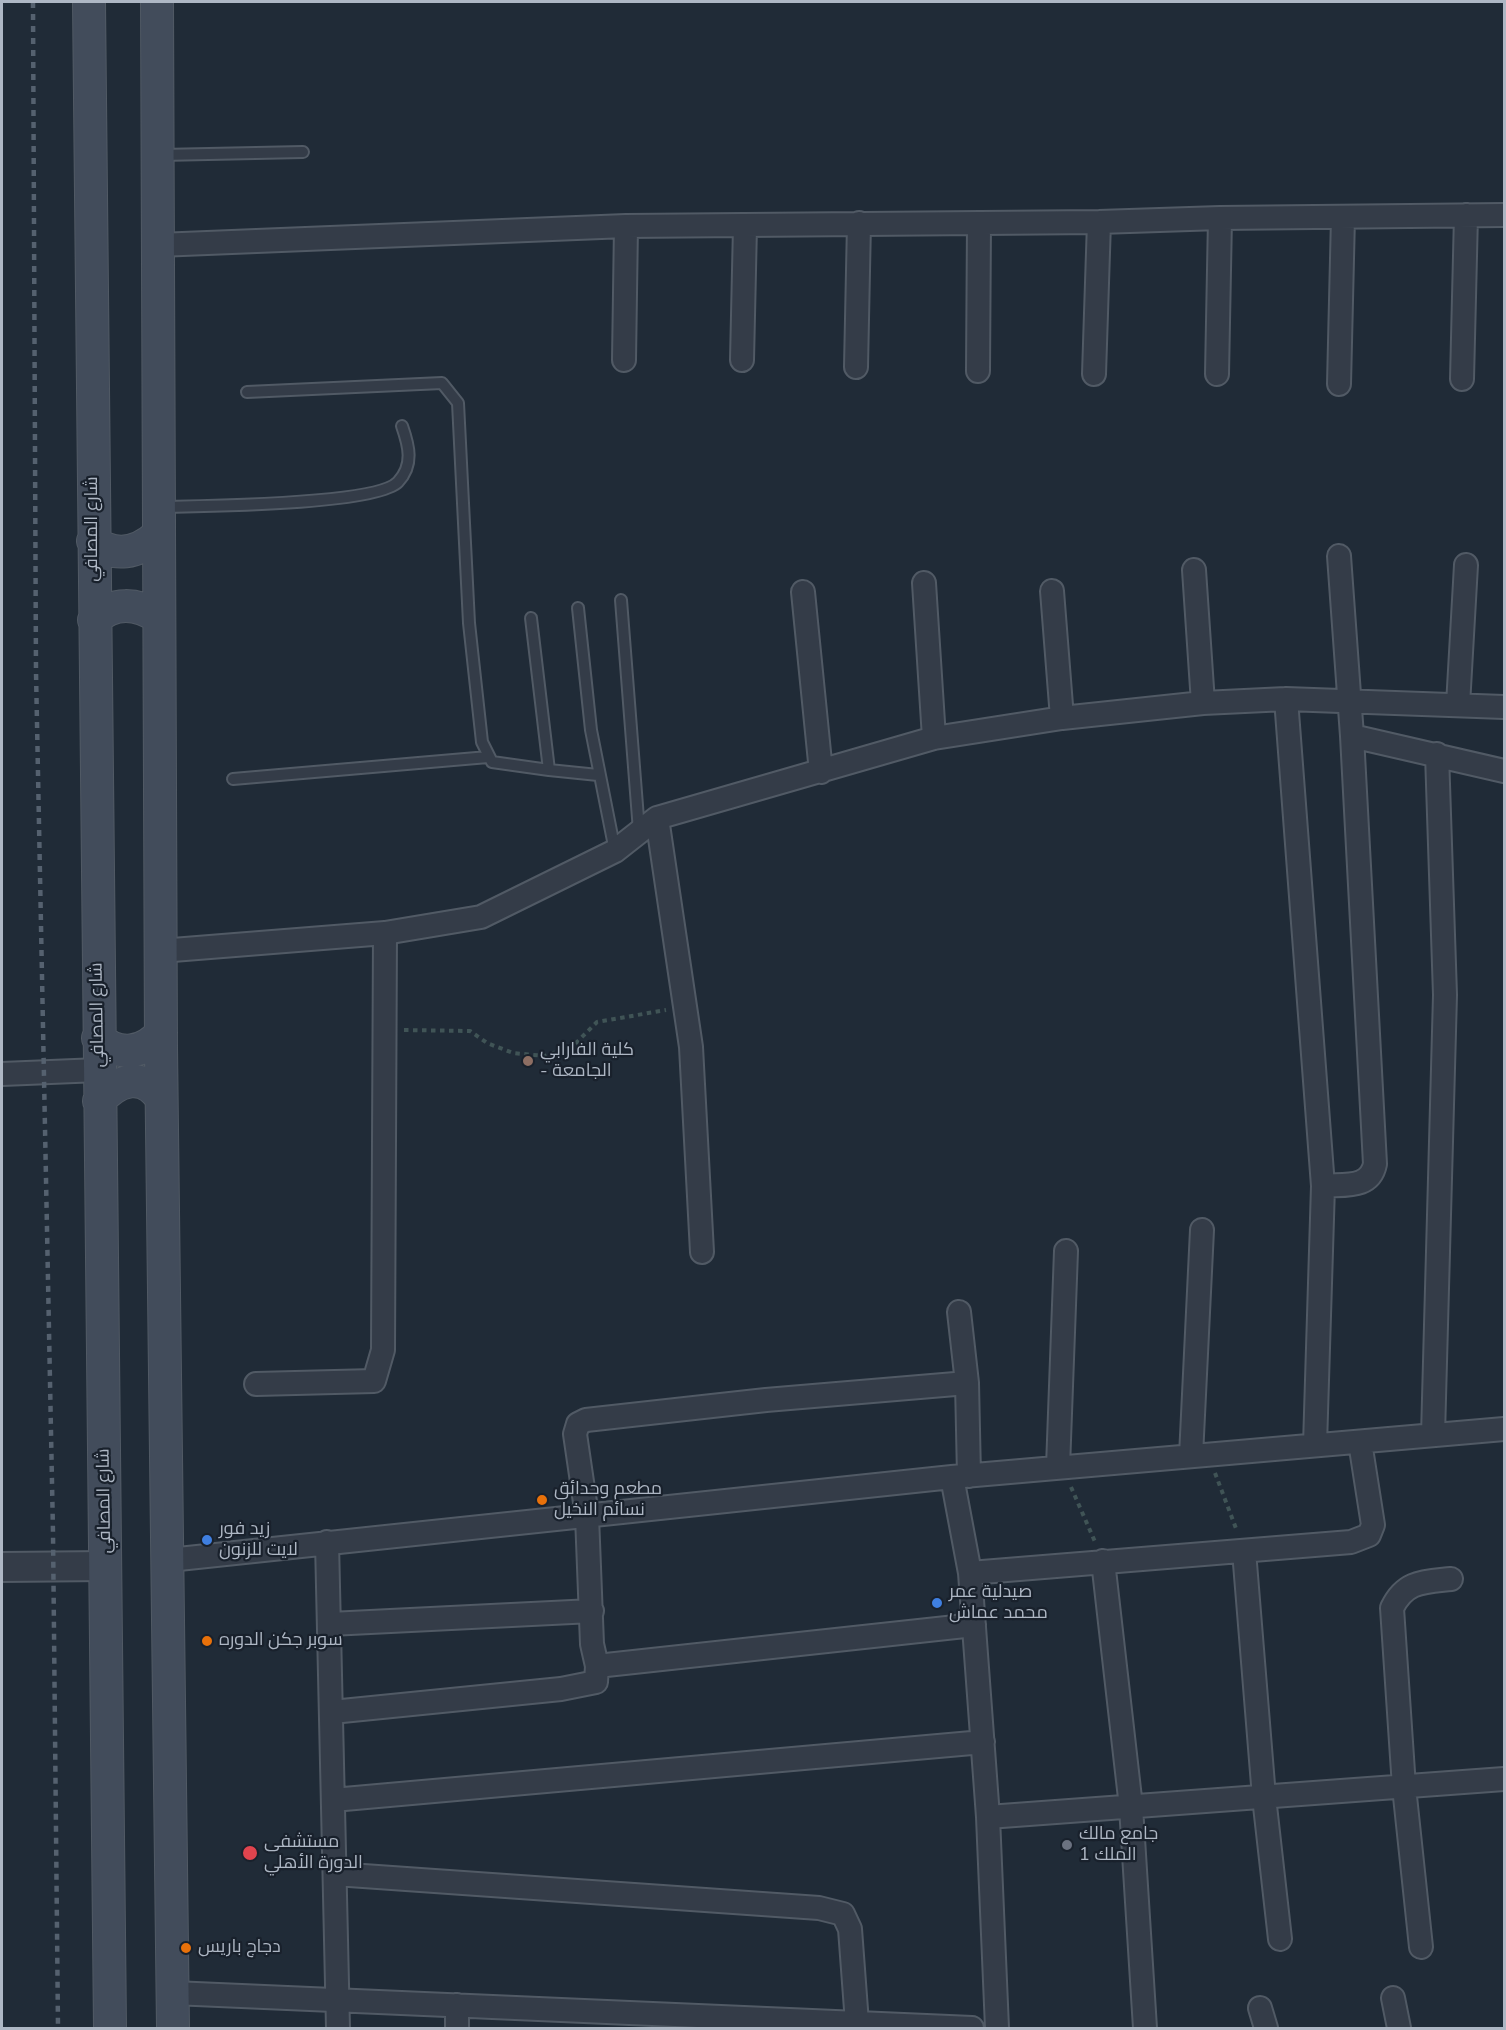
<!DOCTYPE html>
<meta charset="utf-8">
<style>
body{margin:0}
#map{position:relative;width:1506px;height:2030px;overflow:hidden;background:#202b37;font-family:"Nunito Sans",sans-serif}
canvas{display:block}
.frame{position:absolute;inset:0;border:3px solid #aeb7c4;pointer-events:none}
</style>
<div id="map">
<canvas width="1506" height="2030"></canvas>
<div class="frame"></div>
</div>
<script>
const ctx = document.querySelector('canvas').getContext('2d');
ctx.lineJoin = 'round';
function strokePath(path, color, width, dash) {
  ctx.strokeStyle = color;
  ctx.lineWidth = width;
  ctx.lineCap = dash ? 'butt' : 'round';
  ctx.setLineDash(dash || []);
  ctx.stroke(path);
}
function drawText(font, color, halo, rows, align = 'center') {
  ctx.font = font + ' "Nunito Sans",Cairo,sans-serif';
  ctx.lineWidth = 4.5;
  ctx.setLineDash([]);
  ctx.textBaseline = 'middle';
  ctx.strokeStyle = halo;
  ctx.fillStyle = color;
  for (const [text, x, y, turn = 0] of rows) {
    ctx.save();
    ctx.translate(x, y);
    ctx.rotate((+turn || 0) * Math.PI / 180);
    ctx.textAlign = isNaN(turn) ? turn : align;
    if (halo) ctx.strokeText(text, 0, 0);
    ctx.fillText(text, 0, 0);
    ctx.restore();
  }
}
const service = new Path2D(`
 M161,155L303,152
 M247,392L442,383L458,403L469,623L482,742L492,762L549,770
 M161,507C199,506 376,505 398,482C414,465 409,446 402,426
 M621,600L639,831
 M578,608L591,730L615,851
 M531,618L549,770L598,775
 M233,779L488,757`);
const minor = new Path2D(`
 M158,245L626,226L1099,222L1220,218L1504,215
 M624,360L626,226
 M742,360L745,226
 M856,367L859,223
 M978,371L979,223
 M1094,374L1099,222
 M1217,374L1220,218
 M1462,379L1466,215
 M1339,384L1343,217
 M1339,556L1352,736L1504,771
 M1194,570L1203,703
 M924,583L934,738
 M1052,591L1062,718
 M803,592L821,772
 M1286,699L1323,1186L1315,1445
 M1458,705L1466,565
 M657,818L691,1047L702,1252
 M160,951L385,933L481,917L615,851L657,818L934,738L1062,718L1203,703L1286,699L1504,707
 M2,1074L99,1070
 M1323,1186C1345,1184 1370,1189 1375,1164L1352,736
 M959,1312L967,1383L969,1476
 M967,1383L766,1400L586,1420L578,1424L575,1434L587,1516L592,1644L597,1666L974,1625
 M256,1384L374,1381L383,1350L385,933
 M1433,1435L1445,995L1437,754
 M1191,1456L1202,1230
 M1058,1467L1066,1251
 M952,1477L970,1573L988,1817L997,2028
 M327,1542L338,2028
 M1244,1551L1264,1797L1280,1939
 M169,1560L952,1477L1504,1429
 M1103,1561L1131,1807L1145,2028
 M970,1573L1351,1542L1369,1535L1373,1525L1360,1442
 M330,1624L592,1611
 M332,1712L561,1689L596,1682L597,1666
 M333,1800L983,1742
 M988,1817L1504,1779
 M335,1874L819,1908L843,1914L850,1929L857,2023
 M1421,1947L1404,1787L1392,1608C1405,1581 1423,1582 1451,1579
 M173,1993L972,2028
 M1393,1998L1399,2028
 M1260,2008L1266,2028
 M457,2028V2005`);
const tertiary = new Path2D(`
 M2,1567L106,1566`);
const secondary = new Path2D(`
 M89,2L110,2028
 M157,2L161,1047L173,2028
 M93,541C114,558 138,553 157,536
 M94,620C113,601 137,603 158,617
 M98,1038C118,1057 144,1054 161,1033
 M99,1101C117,1080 143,1071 161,1098`);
strokePath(service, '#515a65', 14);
strokePath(minor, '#515a65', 26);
strokePath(tertiary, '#515a65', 32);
strokePath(secondary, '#515a65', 34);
strokePath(new Path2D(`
 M404,1030L470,1031L487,1043L513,1053L545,1056L573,1046L597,1022L666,1010
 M1215,1473L1237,1531
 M1071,1487L1096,1544`), '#405456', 4, [4.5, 4.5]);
strokePath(service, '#343c48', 10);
strokePath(minor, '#343c48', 22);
strokePath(tertiary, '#343c48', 28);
strokePath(secondary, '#424c5b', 32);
strokePath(new Path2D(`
 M33,2L36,672L53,1533L58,2028`), '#55616f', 4.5, [6, 6]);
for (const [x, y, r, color] of [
 [528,1061,6,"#8d6e63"],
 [542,1500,6,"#e8710a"],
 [207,1540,6,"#3f7fe0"],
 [937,1603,6,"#3f7fe0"],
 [207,1641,6,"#e8710a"],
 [1067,1845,6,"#6b7280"],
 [250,1853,8,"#e0444e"],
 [186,1948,6,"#e8710a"]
]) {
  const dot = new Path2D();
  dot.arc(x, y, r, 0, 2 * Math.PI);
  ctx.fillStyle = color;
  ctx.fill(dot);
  strokePath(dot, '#19212c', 2);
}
drawText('18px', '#aeb7c4', '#19212c', [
 ["شارع المصافي",93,529,-90],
 ["شارع المصافي",98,1015,-91],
 ["شارع المصافي",105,1501,-91]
]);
drawText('18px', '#aeb7c4', '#19212c', [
 ["كلية الفارابي",540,1051],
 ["- الجامعة",540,1072],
 ["مطعم وحدائق",554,1490],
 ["نسائم النخيل",554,1511],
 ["زيد فور",219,1530],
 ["لايت للزنون",219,1551],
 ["صيدلية عمر",949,1593],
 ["محمد عماش",949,1614],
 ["سوبر جكن الدوره",219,1641],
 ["جامع مالك",1079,1835],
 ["الملك 1",1079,1856],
 ["مستشفى",264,1843],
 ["الدورة الأهلي",264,1864],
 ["دجاج باريس",198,1948]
], 'left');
</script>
